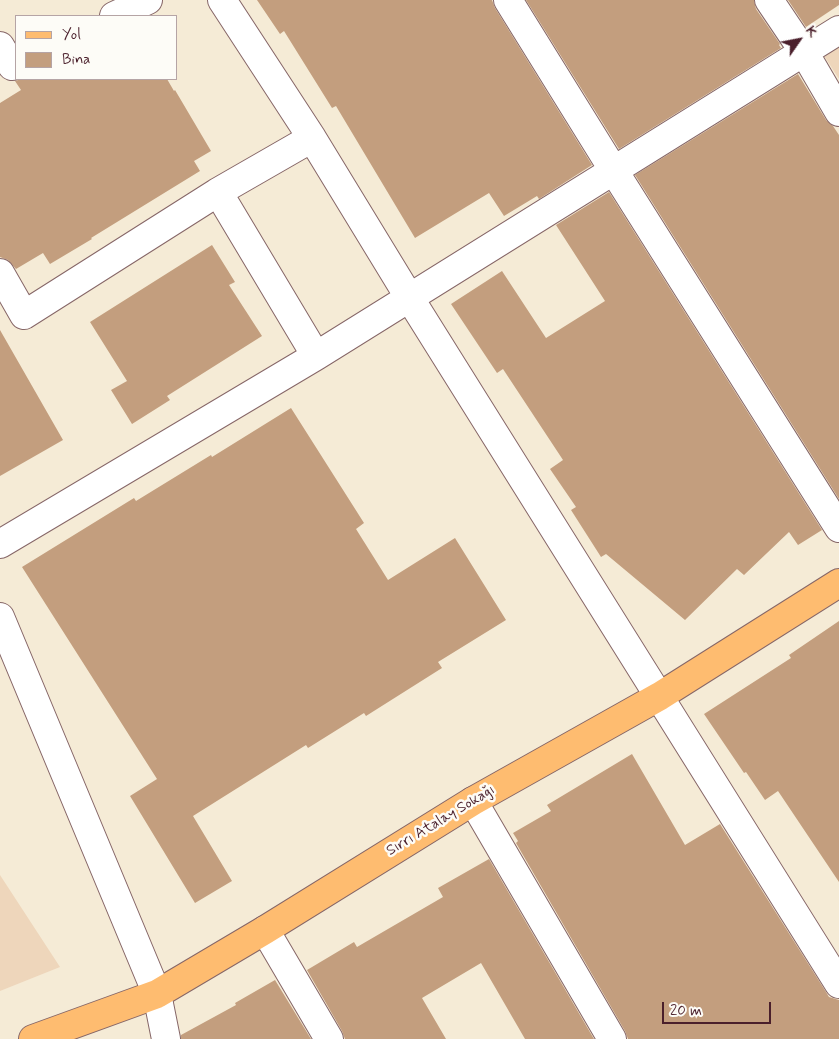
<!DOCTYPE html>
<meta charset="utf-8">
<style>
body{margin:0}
#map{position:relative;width:839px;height:1039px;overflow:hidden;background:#f5ebd6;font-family:Mynerve,sans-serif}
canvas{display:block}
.legend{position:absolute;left:15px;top:15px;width:162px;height:65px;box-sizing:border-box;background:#fdfcf7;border:1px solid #b5a4a5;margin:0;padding:6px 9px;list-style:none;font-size:15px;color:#4a1f2b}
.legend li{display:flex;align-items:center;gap:10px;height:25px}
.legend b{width:25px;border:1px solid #b5a4a5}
.north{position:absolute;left:774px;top:15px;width:50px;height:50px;-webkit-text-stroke:4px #fdfcf7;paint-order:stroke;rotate:57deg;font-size:14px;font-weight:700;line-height:20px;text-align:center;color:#4a1f2b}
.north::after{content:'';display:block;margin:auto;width:18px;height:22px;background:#4a1f2b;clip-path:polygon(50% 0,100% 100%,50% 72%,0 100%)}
.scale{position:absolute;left:662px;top:1002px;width:109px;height:22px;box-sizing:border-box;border:2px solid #4a1f2b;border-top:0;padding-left:6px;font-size:15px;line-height:18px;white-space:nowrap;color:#4a1f2b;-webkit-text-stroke:4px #fdfcf7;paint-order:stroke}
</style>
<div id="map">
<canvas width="839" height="1039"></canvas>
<ul class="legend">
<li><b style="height:6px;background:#febc70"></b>Yol</li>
<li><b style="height:14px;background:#c39e7e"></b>Bina</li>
</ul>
<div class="north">K</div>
<div class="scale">20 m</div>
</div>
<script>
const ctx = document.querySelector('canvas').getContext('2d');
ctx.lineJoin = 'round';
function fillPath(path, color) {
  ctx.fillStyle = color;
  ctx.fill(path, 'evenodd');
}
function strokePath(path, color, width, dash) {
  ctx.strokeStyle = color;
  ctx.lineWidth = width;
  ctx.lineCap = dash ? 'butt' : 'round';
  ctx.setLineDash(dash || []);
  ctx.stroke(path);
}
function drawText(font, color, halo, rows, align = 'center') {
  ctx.font = font + ' Mynerve,sans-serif';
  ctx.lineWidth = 5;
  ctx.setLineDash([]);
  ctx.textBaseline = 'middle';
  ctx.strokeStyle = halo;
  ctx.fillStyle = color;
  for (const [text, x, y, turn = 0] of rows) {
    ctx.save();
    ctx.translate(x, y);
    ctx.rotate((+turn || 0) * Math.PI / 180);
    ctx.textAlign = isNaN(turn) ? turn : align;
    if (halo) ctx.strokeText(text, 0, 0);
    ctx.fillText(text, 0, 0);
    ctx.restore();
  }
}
fillPath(new Path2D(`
 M839,40V79L821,51Z
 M0,875L60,967L0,991Z`), '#eed6bb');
fillPath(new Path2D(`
 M257,0H492L495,8L592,165L539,199L537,196L504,216L489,193L415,238L336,106L332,108L284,31L280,34Z
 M526,0H754L756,9L780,44L779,45L781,48L619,149Z
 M788,0H839V5L806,27Z
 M798,74L826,120L833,126L839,135V499L635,175Z
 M21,79H167L174,91L175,90L211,151L194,161L200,171L91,238L92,239L50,264L43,253L16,269L8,260L0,257V103L21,90L15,81Z
 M609,192L822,530L798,545L789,532L744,575L737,569L685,620L606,554L601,557L571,510L576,507L550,469L563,460L503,369L497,373L451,304L502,271L546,338L605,301L556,225Z
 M212,245L235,282L229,285L262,336L167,396L170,400L132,424L111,390L127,381L90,322Z
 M0,330L63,440L0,476Z
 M291,408L364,523L356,529L388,580L455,538L506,620L438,662L442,668L366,716L364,713L308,748L306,745L193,816L232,881L195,903L130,796L157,779L22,567L134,498L136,501L211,455L212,457Z
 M839,621V882L778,791L765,800L746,772L744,773L704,714L791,658L789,655Z
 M632,754L685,845L720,824L826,992L829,997L839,1000V1039H628L625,1031L516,843L518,841L513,833L551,811L547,805Z
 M489,859L594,1039H525L481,963L422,998L446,1039H345L342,1031L307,970L354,942L357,947L443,897L438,888Z
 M275,980L311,1039H181V1035L236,1005L235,1003Z`), '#c39e7e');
const minor = new Path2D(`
 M222,0L312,138L409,297L839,984
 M508,0L614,171L839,528
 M769,0L804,52L839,112
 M114,16L148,0
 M0,46L12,66L16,64
 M312,138L218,192L316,356
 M0,273L24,315L218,192
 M0,544L316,356L839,30
 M0,617L157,994L166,1039
 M473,801L612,1039
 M265,930L329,1039`);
const major = new Path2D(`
 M33,1039L157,994L265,930L473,801L660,696L839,583`);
strokePath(minor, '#866667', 30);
strokePath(major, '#866667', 30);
strokePath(minor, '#fff', 28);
strokePath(major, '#febc70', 28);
drawText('15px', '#4a1f2b', '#fdfcf7', [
 ["Sırrı Atalay Sokağı",441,821,-31]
]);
</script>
